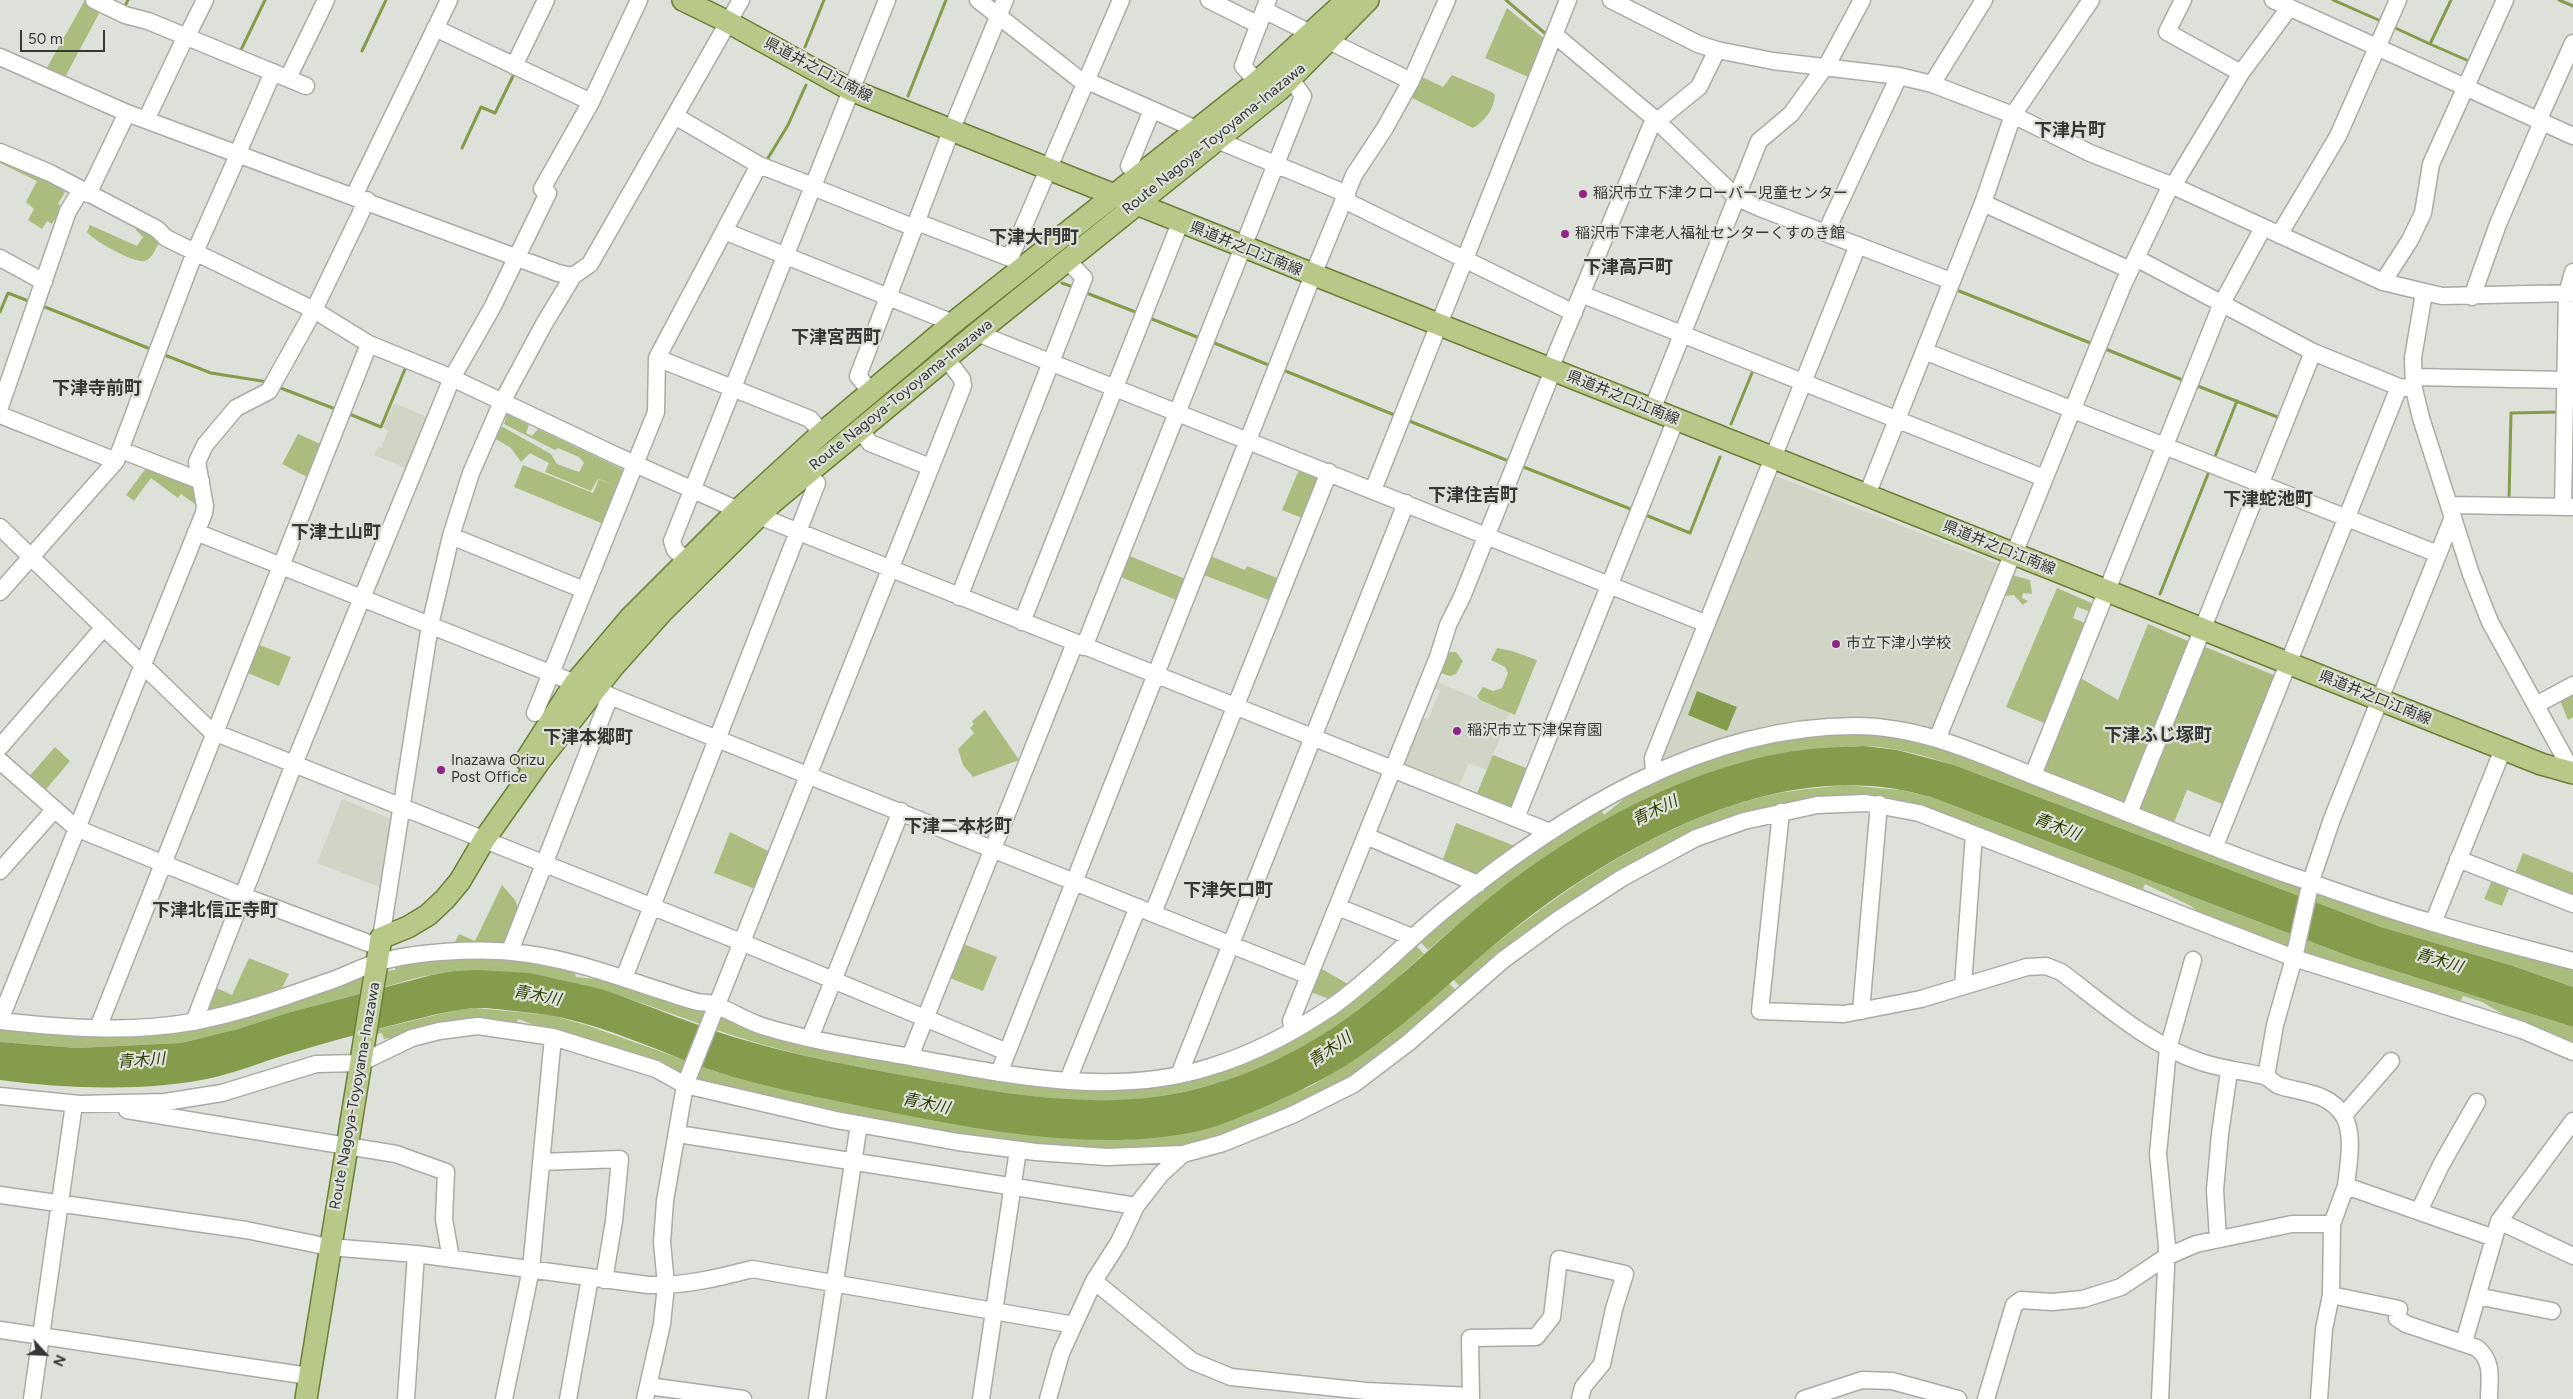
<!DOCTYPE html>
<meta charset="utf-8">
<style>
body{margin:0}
#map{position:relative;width:2573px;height:1399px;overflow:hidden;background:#dee1d9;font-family:Figtree,sans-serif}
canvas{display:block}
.north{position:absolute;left:20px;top:1329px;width:50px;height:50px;-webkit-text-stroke:4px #dee1d9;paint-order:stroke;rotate:115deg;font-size:14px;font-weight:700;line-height:20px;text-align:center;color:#373835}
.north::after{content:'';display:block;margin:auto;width:18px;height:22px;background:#373835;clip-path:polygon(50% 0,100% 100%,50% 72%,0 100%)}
.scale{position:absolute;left:20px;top:30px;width:85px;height:22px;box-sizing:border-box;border:2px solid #373835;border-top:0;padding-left:6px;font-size:15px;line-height:18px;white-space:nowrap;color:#373835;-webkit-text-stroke:4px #dee1d9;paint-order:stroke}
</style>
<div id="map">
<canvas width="2573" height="1399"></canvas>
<div class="north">N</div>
<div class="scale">50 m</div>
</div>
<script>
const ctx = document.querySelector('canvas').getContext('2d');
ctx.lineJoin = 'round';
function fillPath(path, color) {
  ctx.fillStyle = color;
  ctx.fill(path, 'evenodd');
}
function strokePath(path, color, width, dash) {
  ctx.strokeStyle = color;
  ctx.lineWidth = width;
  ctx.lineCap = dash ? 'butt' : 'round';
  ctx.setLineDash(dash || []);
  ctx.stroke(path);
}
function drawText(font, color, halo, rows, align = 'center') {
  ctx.font = font + ' Figtree,"Noto Sans JP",sans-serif';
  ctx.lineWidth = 4.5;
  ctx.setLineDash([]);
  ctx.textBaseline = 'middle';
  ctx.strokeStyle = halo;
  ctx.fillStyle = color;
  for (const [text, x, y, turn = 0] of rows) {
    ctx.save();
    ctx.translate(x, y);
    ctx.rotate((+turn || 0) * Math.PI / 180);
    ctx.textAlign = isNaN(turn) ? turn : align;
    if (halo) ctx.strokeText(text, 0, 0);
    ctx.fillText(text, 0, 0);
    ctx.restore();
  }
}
fillPath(new Path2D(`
 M394,403L432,419L410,470L374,455L378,446L381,448L388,431L383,428Z
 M1771,474L2001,565L1933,734L1662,765L1657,758Z
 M1433,680L1510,713L1487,770L1469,763L1457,790L1400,768L1418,716L1428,719L1440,691L1431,687Z
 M342,799L394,820L382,888L317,863Z`), '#d0d5c6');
fillPath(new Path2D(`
 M85,0L102,8L63,81L44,73Z
 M1507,8L1546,40L1533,79L1485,58Z
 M1418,75L1443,87L1452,75L1492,92L1495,95C1494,109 1485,121 1473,128L1408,96Z
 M0,154L68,187L58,204L66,209L60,224L54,220L52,224L47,221L42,229L28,220L34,209L26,202L37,181L0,163Z
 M90,225L137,246L143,237L136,230L139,226L161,239C157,245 153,259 145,261C135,264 94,241 87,232Z
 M507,414L529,425L526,433L532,436L538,429L622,469L624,473L606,525L514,487L523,465L593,493L599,479L618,487L598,479L591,491L545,472L549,463L530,453L521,462L511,448L494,438L500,428L503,427L551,454L557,464L579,472L584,463L579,457L558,448L555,450L504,424Z
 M298,434L325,446L311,479L282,464Z
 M149,464L194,481L202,509L181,494L178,498L151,478L134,501L126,495Z
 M1301,465L1323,473L1307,520L1282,510Z
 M1125,554L1190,581L1181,602L1116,575Z
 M1208,555L1245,570L1247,566L1282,580L1274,602L1201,574Z
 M2012,575L2030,580L2032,594L2023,593L2022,598L2028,601L2023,605L2014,595L2005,596L2003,593Z
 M2057,588L2094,604V613L2077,607L2073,618L2089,625L2049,725L2006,707Z
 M2148,624L2188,641L2191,645L2123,806L2039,770L2077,676L2118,700Z
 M254,643L291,657L279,686L243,671Z
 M2203,646L2276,676L2227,806L2187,790L2173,825L2137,811Z
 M1497,648L1512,651L1537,660L1515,715L1480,700L1477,696L1483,687L1493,691L1502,688L1508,673L1505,667L1491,660Z
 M1450,652H1456L1463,661L1456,674L1450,676L1441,673C1440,665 1444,656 1450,652Z
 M2573,688V717L2568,720L2558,696Z
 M985,710L1019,760L973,777L963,765L958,749L974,733L970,728L974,724L972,721Z
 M1819,732H1888L1975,758L2573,966V987L2513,966L2381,927L1954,765C1925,756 1895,747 1865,746C1851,746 1837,748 1823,749C1670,762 1541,853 1428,950L1417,938L1526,852L1628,791L1602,812L1604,815L1645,782L1728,750Z
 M55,747L70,761L42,794L26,780Z
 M1493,755L1531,770L1514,811L1475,798Z
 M1845,785L1901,790L1931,797L2351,957L2573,1027V1047L2524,1026L2482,1002L2463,996L2461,1001L2481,1007L2503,1020L2207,920L2191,906L2145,884L2143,889L2169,900L2184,911L1874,798L1697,833L1463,990L1453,979C1544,903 1644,827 1762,797C1789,790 1817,788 1845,785Z
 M1456,823L1520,848L1479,877L1441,865Z
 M730,832L772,853L758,890L714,873Z
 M2523,853L2573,873V902L2513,878Z
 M2494,876L2511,883L2502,906L2484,899Z
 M502,885L515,900L521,915L509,943L454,944L459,934L475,941Z
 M958,942L997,957L983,991L945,976Z
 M1413,942L1424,954C1404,971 1386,989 1366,1005C1299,1058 1210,1096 1124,1100C1057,1103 989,1091 923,1079C851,1066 780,1053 711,1028L719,1010L759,1029L1133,1085L1269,1047Z
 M488,954L610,977L575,973L576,977L625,982L710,1007L703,1025C615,993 528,960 432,975C416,977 400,983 384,987L386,971L395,970V964Z
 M249,958L289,974L280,992L206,1016L212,986L232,995Z
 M1317,966L1351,986L1332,1000L1308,991Z
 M366,971L363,993L287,1013L238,1029L181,1043L77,1048L0,1042V1025L127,1033Z
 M1449,983L1459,994L1380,1061L1295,1110L1183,1150L1096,1153L921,1131L691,1081L697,1064L716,1072L1122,1140L1172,1135L1206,1129L1311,1086L1351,1062L1387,1037Z
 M475,1008L551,1015L589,1026L690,1062L682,1078L518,1019L517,1023L540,1029L479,1023L392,1044L390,1038L384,1039L382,1033L374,1035L375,1030L456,1010Z`), '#aabd7f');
fillPath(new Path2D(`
 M1697,691L1737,707L1727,731L1688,715Z
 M1864,746L1897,750L1954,765L2381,927L2513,966L2573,987V1027L2351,957L1931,797C1911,792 1891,787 1870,786C1741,776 1601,858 1505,936C1454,977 1408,1025 1353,1061C1327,1078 1299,1091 1271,1104C1249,1113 1226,1124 1203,1130C1098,1155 969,1128 865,1107C815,1096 763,1087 714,1071C660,1052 605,1025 548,1015C527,1012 506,1010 486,1008C458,1007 431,1016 405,1022C365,1032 324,1043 285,1055C262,1062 240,1071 216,1077C153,1092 65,1089 0,1080V1042L77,1048L181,1043L238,1029L287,1013L432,975L455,971L478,970L530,973L601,989C651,1006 700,1028 751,1042C804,1057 858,1067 913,1077C1011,1095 1116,1115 1214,1084C1268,1068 1322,1039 1366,1004C1404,974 1439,940 1476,909C1563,836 1676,771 1788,752C1813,748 1839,747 1864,746Z`), '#869c4d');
strokePath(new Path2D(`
 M1506,0L1547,35
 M2333,0L2383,22
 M2451,0L2430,44L2471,62
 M2559,0L2573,6
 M124,8L128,0
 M2391,26L2430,44
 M805,47L824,0
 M362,51L386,0
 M239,54L265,0
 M908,96L946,0
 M462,148L481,107L495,113L515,72
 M765,163L788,125L806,85
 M1062,283L1076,288
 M1954,289L2093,344
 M1084,292L1138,313
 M40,305L153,350
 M0,312L8,293L31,302
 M1147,317L1202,339
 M1212,342L1271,366
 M2103,348L2185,381
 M162,354L211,373L268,382
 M1283,370L1397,416
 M2195,385L2280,418
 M278,387L338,410
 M347,413L381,427L405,369
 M1407,420L1511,462
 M1731,424L1754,368
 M2214,459L2237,401
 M1521,466L1633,510
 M2509,500L2511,413L2559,412
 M1643,514L1690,533L1720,457
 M2160,594L2210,469`), '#869c4d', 3);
const minor = new Path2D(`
 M94,0L125,15L148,21L306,86
 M978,0L1084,83
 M1209,0L1259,25
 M1611,0L1698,44L1717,50L1773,61L1899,76L1932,84L2013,115L2090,153L2171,185L2383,282L2442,296L2573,293
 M2183,0L2167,32L2241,73
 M2273,0L2573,136
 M1264,10L1312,34
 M435,28L591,102
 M1555,35L1656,120L1736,197L1760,208L1951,281
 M186,38L205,0
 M1329,41L1411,81
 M0,57L127,113L558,273L573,276
 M514,66L546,0
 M1826,67L1862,0
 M288,78L326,0
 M1085,80L1198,130
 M1257,82L1243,66L1268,0
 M1932,84L1984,0
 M675,116L759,165L813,186
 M146,120L185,38
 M2538,121L2573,43
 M1217,140L1347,194
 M0,152L50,173L157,229L166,238L314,310L369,344L452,378L615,455L738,510L759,516L1550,832
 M237,155L273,72
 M1129,166L1152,110
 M2173,186L2241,73L2289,8
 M813,187L915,228
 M88,194L127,113
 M354,196L449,0
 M1344,200L1574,313
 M1983,203L2130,270
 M917,222L1010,258L1121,0
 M724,231L953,323
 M1826,232L1899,76
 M2279,235L2338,136L2398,0
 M0,258L44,282
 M2136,258L2313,352
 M2383,282L2410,240L2423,213L2431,164L2505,0
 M2424,293L2413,358L2414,389L2421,418L2471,574L2490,622L2573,773
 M1581,294L2044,478
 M2472,297L2498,224L2542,122
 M977,333L1707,624
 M1924,351L2438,554
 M657,358L810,419L822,433
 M1550,369L1651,126L1699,87L1717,50
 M2414,377L2565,380
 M871,392L858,376L951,131L1005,0
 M0,407L68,211L81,190
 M1652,410L1759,141L1791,114L1825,67
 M0,415L116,461
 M860,429L870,443L930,467
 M121,450L201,481
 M1373,490L1568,0
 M1867,495L1983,203L2013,115L2091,0
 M2449,505L2572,507
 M2563,506L2567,294L2573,272
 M0,527L211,731L741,942L1007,1052
 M196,532L575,683
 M451,536L584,590
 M2014,554L2123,285L2171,185
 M686,560L675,550L672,541L887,0
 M0,592L116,461L195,252L238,155
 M959,597L1084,278L1067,260
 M1022,622L1180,223
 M1084,647L1303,96L1291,79
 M597,687L610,696L1309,976
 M2536,705L2573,685
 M535,713L656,412L657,358L759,165
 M1938,737L2013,553
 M0,747L104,627
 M0,761L76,828L243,896L379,947
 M1654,773L1653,758L1858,245
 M2033,775L2222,303L2263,228
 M1781,812L1760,1011L1844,1014L1921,999L2027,967L2046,966L2061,972C2104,1004 2149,1045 2201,1062C2222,1069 2242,1071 2264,1076C2270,1078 2274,1084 2280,1086C2303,1093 2328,1092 2343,1115C2355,1133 2348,1166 2346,1186
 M2129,813L2313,352L2399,387L2414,389
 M1516,818L1676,419
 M1366,836L1478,884
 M2215,846L2399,387
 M2458,859L2573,904
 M0,871L55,809
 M1338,907L1412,937
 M1153,913L1329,472
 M2433,923L2503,749
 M381,938L430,625L451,536L471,473L502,402L544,324L573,276L590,264L741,0
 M510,951L610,696
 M624,978L817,483
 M1963,986L1974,834
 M1861,1011L1879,804
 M0,1020L204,513L205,506L197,462L205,445L236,408L269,391L314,310L367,200
 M0,1021C63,1028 129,1033 192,1022C237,1014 282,998 324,983C342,978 358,968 376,963C411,952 476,948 512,952C564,957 610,974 659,990C672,994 685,999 698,1002C703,1003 707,1002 712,1004C728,1009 744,1020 762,1026C810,1041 860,1048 910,1057C1007,1075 1113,1098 1210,1067C1253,1054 1296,1031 1333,1006C1374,977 1408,939 1448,907C1562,814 1702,726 1855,726C1921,726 1979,754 2039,778C2120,809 2201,844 2283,873C2331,889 2378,907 2427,921C2475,936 2524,948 2573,961
 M194,1022L294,764L452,378L492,308L548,193L542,189L591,102L639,0
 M98,1028L369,344
 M1293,1030L1291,1021L1438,657L1448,625L1462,597L1553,370
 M810,1038L901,811
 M915,1058L913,1049L1075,643
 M999,1073L1313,275L1354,175L1385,128L1411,81L1447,0
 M1179,1075L1406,503
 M2266,1077L2275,1025L2294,958L2311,881L2332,819L2453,517
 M1068,1080L1138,907
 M0,1096L80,1104L165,1102L222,1093L316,1064L360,1063L412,1038L439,1031L478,1026L553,1037L656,1069L685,1085L836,1120L958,1142L1036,1152L1107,1157L1183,1154L1223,1143L1292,1115L1354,1084L1408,1043L1503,960L1559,919L1622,878L1696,838L1744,821L1817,805L1866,803L1919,813L2294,958L2522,1030L2573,1052
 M127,1110L396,1154L446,1172L444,1219L451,1259
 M2344,1115L2391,1061
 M678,1134L1136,1206
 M541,1162L620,1159L614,1221L604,1280
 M0,1195L246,1230L329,1247L416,1254L648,1285C684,1286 718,1278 752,1269L1074,1325
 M2419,1211L2441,1165L2477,1102
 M2499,1221L2573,1256
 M2218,1239L2215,1190L2220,1134L2229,1071
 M1094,1281L1192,1361L1231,1377L1366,1391L1471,1396
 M2331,1295L2399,1309L2397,1318L2406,1324L2477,1348C2494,1362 2489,1379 2489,1399
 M2477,1296L2552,1311
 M0,1330L309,1376
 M2464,1342L2499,1221L2573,1121
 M648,1386L743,1399
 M32,1399L74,1104
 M406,1399L416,1254
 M504,1399L531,1269L553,1037
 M568,1399L590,1278
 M645,1399L662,1324L666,1285L662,1242L665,1201L685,1085L963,386L962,379L946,358
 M817,1399L859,1124
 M981,1399L1018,1150
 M1048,1399L1061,1353L1094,1281L1119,1242L1136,1206L1161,1174L1183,1154
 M1471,1399L1470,1338L1536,1337L1552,1317L1559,1259L1625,1274L1614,1309L1602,1364L1583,1387L1580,1399
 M1804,1399L1862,1380L1892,1381L1958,1399
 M1986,1399L2014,1305L2021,1300L2052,1302L2083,1299L2121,1287L2166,1257L2196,1244L2292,1224H2332
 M2160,1399L2167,1246L2158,1154L2168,1049L2193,960
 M2319,1399L2324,1329L2331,1295L2332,1224L2346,1186L2494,1238`);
const major = new Path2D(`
 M683,0L728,22L851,90L2541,764L2573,773
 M526,760L575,683L630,618L738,510L822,433L953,323L1257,82L1347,0
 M306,1399L381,938L408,927L428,915L445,899L460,881L484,840L539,762L613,667L662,612L773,502L977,333L1279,90L1368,0`);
strokePath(minor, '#a9aba4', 19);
strokePath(major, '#6c7e38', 24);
strokePath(minor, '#fff', 16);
strokePath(major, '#b8c889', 21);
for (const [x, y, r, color] of [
 [1583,194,5,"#912487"],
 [1565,234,5,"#912487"],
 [1836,644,5,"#912487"],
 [1457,731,5,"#912487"],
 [441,770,5,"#912487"]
]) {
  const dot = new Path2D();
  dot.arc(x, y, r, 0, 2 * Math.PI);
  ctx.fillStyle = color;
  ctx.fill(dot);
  strokePath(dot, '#dee1d9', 2);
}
drawText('15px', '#373835', '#dee1d9', [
 ["県道井之口江南線",818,70,28],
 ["Route Nagoya-Toyoyama-Inazawa",1214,139,-39],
 ["県道井之口江南線",1246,249,22],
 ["Route Nagoya-Toyoyama-Inazawa",901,395,-39],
 ["県道井之口江南線",1623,398,22],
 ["県道井之口江南線",1999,548,22],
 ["県道井之口江南線",2375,698,22],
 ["Route Nagoya-Toyoyama-Inazawa",355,1096,-80]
]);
drawText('15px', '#373835', '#dee1d9', [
 ["稲沢市立下津クローバー児童センター",1593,194],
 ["稲沢市下津老人福祉センターくすのき館",1575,234],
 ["市立下津小学校",1846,644],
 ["稲沢市立下津保育園",1467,731],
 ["Inazawa Orizu",451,761],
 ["Post Office",451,778]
], 'left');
drawText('italic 16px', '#303d00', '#dee1d9', [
 ["青木川",1655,811,-26],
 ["青木川",2057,827,21],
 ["青木川",2439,961,17],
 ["青木川",537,996,11],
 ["青木川",1330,1050,-35],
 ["青木川",141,1061,-4],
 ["青木川",926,1104,12]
]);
drawText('bold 18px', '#373835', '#dee1d9', [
 ["下津片町",2070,131],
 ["下津大門町",1034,238],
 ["下津高戸町",1628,268],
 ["下津宮西町",836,338],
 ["下津寺前町",97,389],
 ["下津住吉町",1473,496],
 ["下津蛇池町",2268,500],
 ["下津土山町",336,533],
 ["下津ふじ塚町",2158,736],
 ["下津本郷町",588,738],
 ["下津二本杉町",958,827],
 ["下津矢口町",1228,891],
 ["下津北信正寺町",215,911]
]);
</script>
